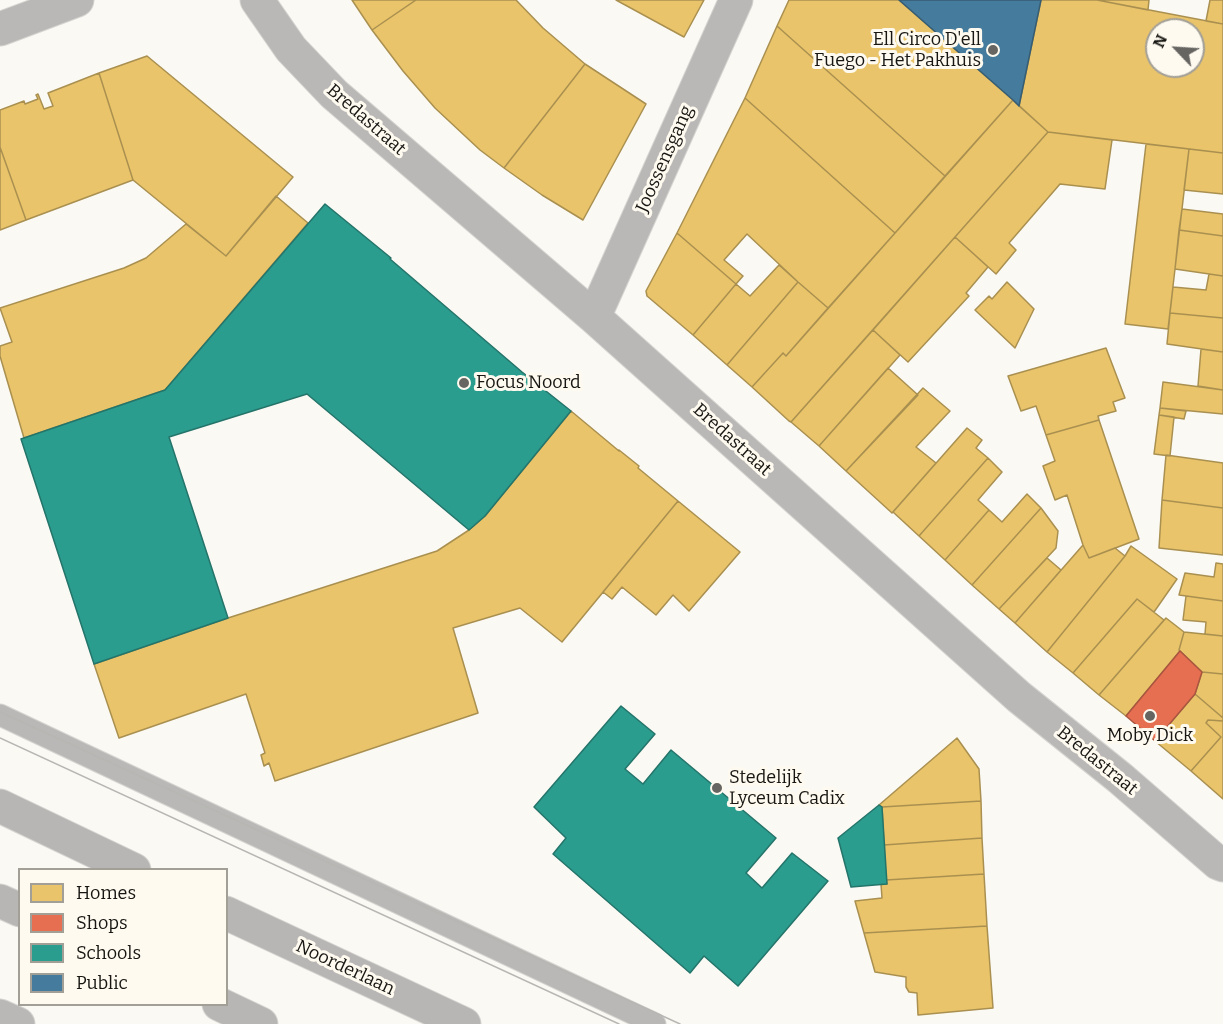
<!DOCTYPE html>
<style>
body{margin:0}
#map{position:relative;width:1223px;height:1024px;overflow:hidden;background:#faf9f4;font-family:Bitter,serif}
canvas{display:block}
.legend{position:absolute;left:18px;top:868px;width:210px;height:138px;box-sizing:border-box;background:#fefaf0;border:2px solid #a29f97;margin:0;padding:8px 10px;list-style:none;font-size:18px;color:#171612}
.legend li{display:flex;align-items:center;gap:12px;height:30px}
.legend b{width:30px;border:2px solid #a29f97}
.north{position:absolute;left:1145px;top:18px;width:60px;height:60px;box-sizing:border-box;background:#fefaf0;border:2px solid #a29f97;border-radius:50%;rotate:295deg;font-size:16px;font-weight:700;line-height:24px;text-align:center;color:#171612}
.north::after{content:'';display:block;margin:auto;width:21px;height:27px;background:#666561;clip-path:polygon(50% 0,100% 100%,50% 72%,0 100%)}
</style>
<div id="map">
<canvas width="1223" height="1024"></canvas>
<ul class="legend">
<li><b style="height:16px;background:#e9c46a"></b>Homes</li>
<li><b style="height:16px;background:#e76f51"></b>Shops</li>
<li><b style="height:16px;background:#2a9d8f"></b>Schools</li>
<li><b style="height:16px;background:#457b9d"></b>Public</li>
</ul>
<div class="north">N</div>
</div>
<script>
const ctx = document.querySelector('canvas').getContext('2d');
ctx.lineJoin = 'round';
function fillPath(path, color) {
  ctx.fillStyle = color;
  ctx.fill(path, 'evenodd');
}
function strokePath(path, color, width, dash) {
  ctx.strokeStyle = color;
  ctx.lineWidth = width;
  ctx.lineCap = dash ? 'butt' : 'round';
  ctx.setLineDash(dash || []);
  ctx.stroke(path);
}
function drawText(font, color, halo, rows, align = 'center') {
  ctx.font = font + ' Bitter,serif';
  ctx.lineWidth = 6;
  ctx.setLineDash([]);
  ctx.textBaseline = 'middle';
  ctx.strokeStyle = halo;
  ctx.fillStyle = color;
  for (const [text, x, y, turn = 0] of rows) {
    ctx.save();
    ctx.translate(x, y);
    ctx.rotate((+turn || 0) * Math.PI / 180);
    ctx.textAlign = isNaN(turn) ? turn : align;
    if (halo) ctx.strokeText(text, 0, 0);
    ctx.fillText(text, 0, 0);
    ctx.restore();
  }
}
const homes = new Path2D(`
 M352,0H416L372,30Z
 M416,0H516L543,28L585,64L504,168L480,150L435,108L403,71L372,30Z
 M616,0H704L684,37Z
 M789,0H899L1013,100L945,176L777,26Z
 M1041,0H1097L1223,24V153L1048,132L1019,106ZM1157,30H1193V66H1157Z
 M1097,0H1149L1148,10Z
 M1210,0H1223V24L1206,21Z
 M777,26L945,176L895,233L745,98Z
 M147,56L293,177L226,256L133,180L99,73Z
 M585,64L646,104L583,220L542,195L504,168Z
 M99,73L133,180L26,220L0,147V110L24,101L25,104L38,99L36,95L38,94L44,109L53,106L48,93Z
 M745,98L895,233L828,308L798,282L747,234L724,260L743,276L736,284L677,233Z
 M1013,100L1048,132L791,422L789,421L752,387L783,353L786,356Z
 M1048,132L1112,140L1105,189L1060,184L1009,243L1016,250L996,274L955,237Z
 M1146,144L1189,149L1168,329L1125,324Z
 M0,147L26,220L0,230Z
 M1189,149L1223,153V194L1184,190Z
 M276,196L308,223L165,390L24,438L0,356V346L12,342L0,308L124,268L146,258L186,224L226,256Z
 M1182,209L1223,214V236L1179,230Z
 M1179,230L1223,236V276L1175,269Z
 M677,233L736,284L693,335L647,296L646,291Z
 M955,237L988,267L966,293L969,296L908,362L873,330Z
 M779,265L798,282L727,365L693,335L736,284L750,296Z
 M1209,274L1223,276V318L1170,313L1173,287L1206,290Z
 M798,282L828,308L786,356L783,353L752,387L727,365Z
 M1007,282L1034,309L1015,348L975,310L989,296L992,299Z
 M1170,313L1223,318V352L1167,344Z
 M873,330L900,355L819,446L791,422Z
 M1106,348L1125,398L1113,402L1116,411L1098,416L1099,420L1046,435L1036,406L1021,411L1008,376Z
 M1201,349L1223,352V390L1198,386Z
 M888,368L918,395L846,471L819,446Z
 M1163,382L1223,390V414L1160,408Z
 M923,388L950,411L916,447L936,463L892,513L846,471Z
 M1160,408L1186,411L1184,419L1159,415Z
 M571,411L619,451V450L639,466L638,468L678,501L562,642L520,608L453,628L478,713L275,781L269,763L264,766L261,755L265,753L246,694L119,738L94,664L228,618L437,551L469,530L485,516Z
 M1159,415L1174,417L1170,456L1154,454Z
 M1099,420L1139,539L1089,558L1083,545L1067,495L1055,500L1043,466L1055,461L1046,435Z
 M967,428L982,440L976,448L988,458L919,536L893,512Z
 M1166,455L1223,463V508L1162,500Z
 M988,458L1002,472L978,500L989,510L945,560L919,536Z
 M1027,494L1041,508L972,585L945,560L989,510L1002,522Z
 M1162,500L1223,508V555L1159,548Z
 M678,501L740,552L689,611L673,595L656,615L622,587L612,599L603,592Z
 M1041,508L1058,531L1056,548L999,609L972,585Z
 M1083,545L1089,558L1115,548L1125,556L1047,652L1015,623Z
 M1131,546L1177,579L1154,612L1137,599L1073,673L1047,652L1125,556Z
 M1047,558L1061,570L1015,623L999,609Z
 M1216,563L1223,564V601L1179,595L1185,573L1214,577Z
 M1186,596L1223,601V636L1205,634L1206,622L1183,620Z
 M1137,599L1164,620L1099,695L1073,673Z
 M1166,618L1184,632L1179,650L1180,651L1126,716L1099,695Z
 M1184,632L1223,636V674L1202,672L1180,651L1179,650Z
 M1202,672L1223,674V718L1195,694Z
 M1195,694L1223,718V721L1208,720L1206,723L1221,737L1191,771L1155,741Z
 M1208,720L1223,721V799L1191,771L1221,737L1206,723Z
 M957,738L979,769L981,801L882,807L879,805Z
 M981,801L982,838L884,845L882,807Z
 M982,838L984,874L886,880L884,845Z
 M984,874L987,926L864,933L855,901L882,898L881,884H887L886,880Z
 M987,926L993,1008L918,1015L917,993L909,992L906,987V977L875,972L864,933Z`);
fillPath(homes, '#e9c46a');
strokePath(homes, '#aa9050', 1.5);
const shops = new Path2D(`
 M1180,651L1202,672L1195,694L1155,741L1126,716Z`);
fillPath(shops, '#e76f51');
strokePath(shops, '#a9543e', 1.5);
const schools = new Path2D(`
 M325,204L391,258L390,259L522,372L571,411L485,516L469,530L307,394L169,437L228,618L94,664L21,439L165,390Z
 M621,706L655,734L625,769L643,784L671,750L776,838L746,873L762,888L792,853L828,881L738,986L704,956L690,973L553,854L566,838L534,807Z
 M879,805L882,807L887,884L851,887L838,838Z`);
fillPath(schools, '#2a9d8f');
strokePath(schools, '#24746a', 1.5);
const public = new Path2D(`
 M899,0H1041L1019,106L1013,100Z`);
fillPath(public, '#457b9d');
strokePath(public, '#375d73', 1.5);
const service = new Path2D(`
 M0,715L655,1024`);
const minor = new Path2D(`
 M257,0L291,49L334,94L594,317L1019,697L1120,778L1218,863L1223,865
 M0,29L77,0
 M594,317L736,0
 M0,1016L18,1024`);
const secondary = new Path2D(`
 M0,806L134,870
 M0,901L20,910
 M226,913L464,1024
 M219,1004L261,1024`);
strokePath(service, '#d5d4d1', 23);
strokePath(minor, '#d5d4d1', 35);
strokePath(secondary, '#d5d4d1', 35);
strokePath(service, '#b9b8b6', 21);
strokePath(minor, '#b9b8b6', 33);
strokePath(secondary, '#b8b6b4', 33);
strokePath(new Path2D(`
 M0,712L680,1024
 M0,738L619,1024`), '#b7b6b3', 1.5);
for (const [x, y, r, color] of [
 [993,50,6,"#666561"],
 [464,383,6,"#666561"],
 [1150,716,6,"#666561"],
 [717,788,6,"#666561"]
]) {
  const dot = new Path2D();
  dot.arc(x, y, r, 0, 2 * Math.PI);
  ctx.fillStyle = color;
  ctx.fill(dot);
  strokePath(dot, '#fefaf0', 2);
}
drawText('18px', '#171612', '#fefaf0', [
 ["Ell Circo D'ell",981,40,"right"],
 ["Fuego - Het Pakhuis",981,61,"right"],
 ["Focus Noord",476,383],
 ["Moby Dick",1150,736,"center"],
 ["Stedelijk",729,778],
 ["Lyceum Cadix",729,799]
], 'left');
drawText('18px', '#171612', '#fefaf0', [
 ["Bredastraat",366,120,41],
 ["Joossensgang",665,159,-66],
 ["Bredastraat",732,440,42],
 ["Bredastraat",1097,761,39],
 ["Noorderlaan",345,968,25]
]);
</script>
